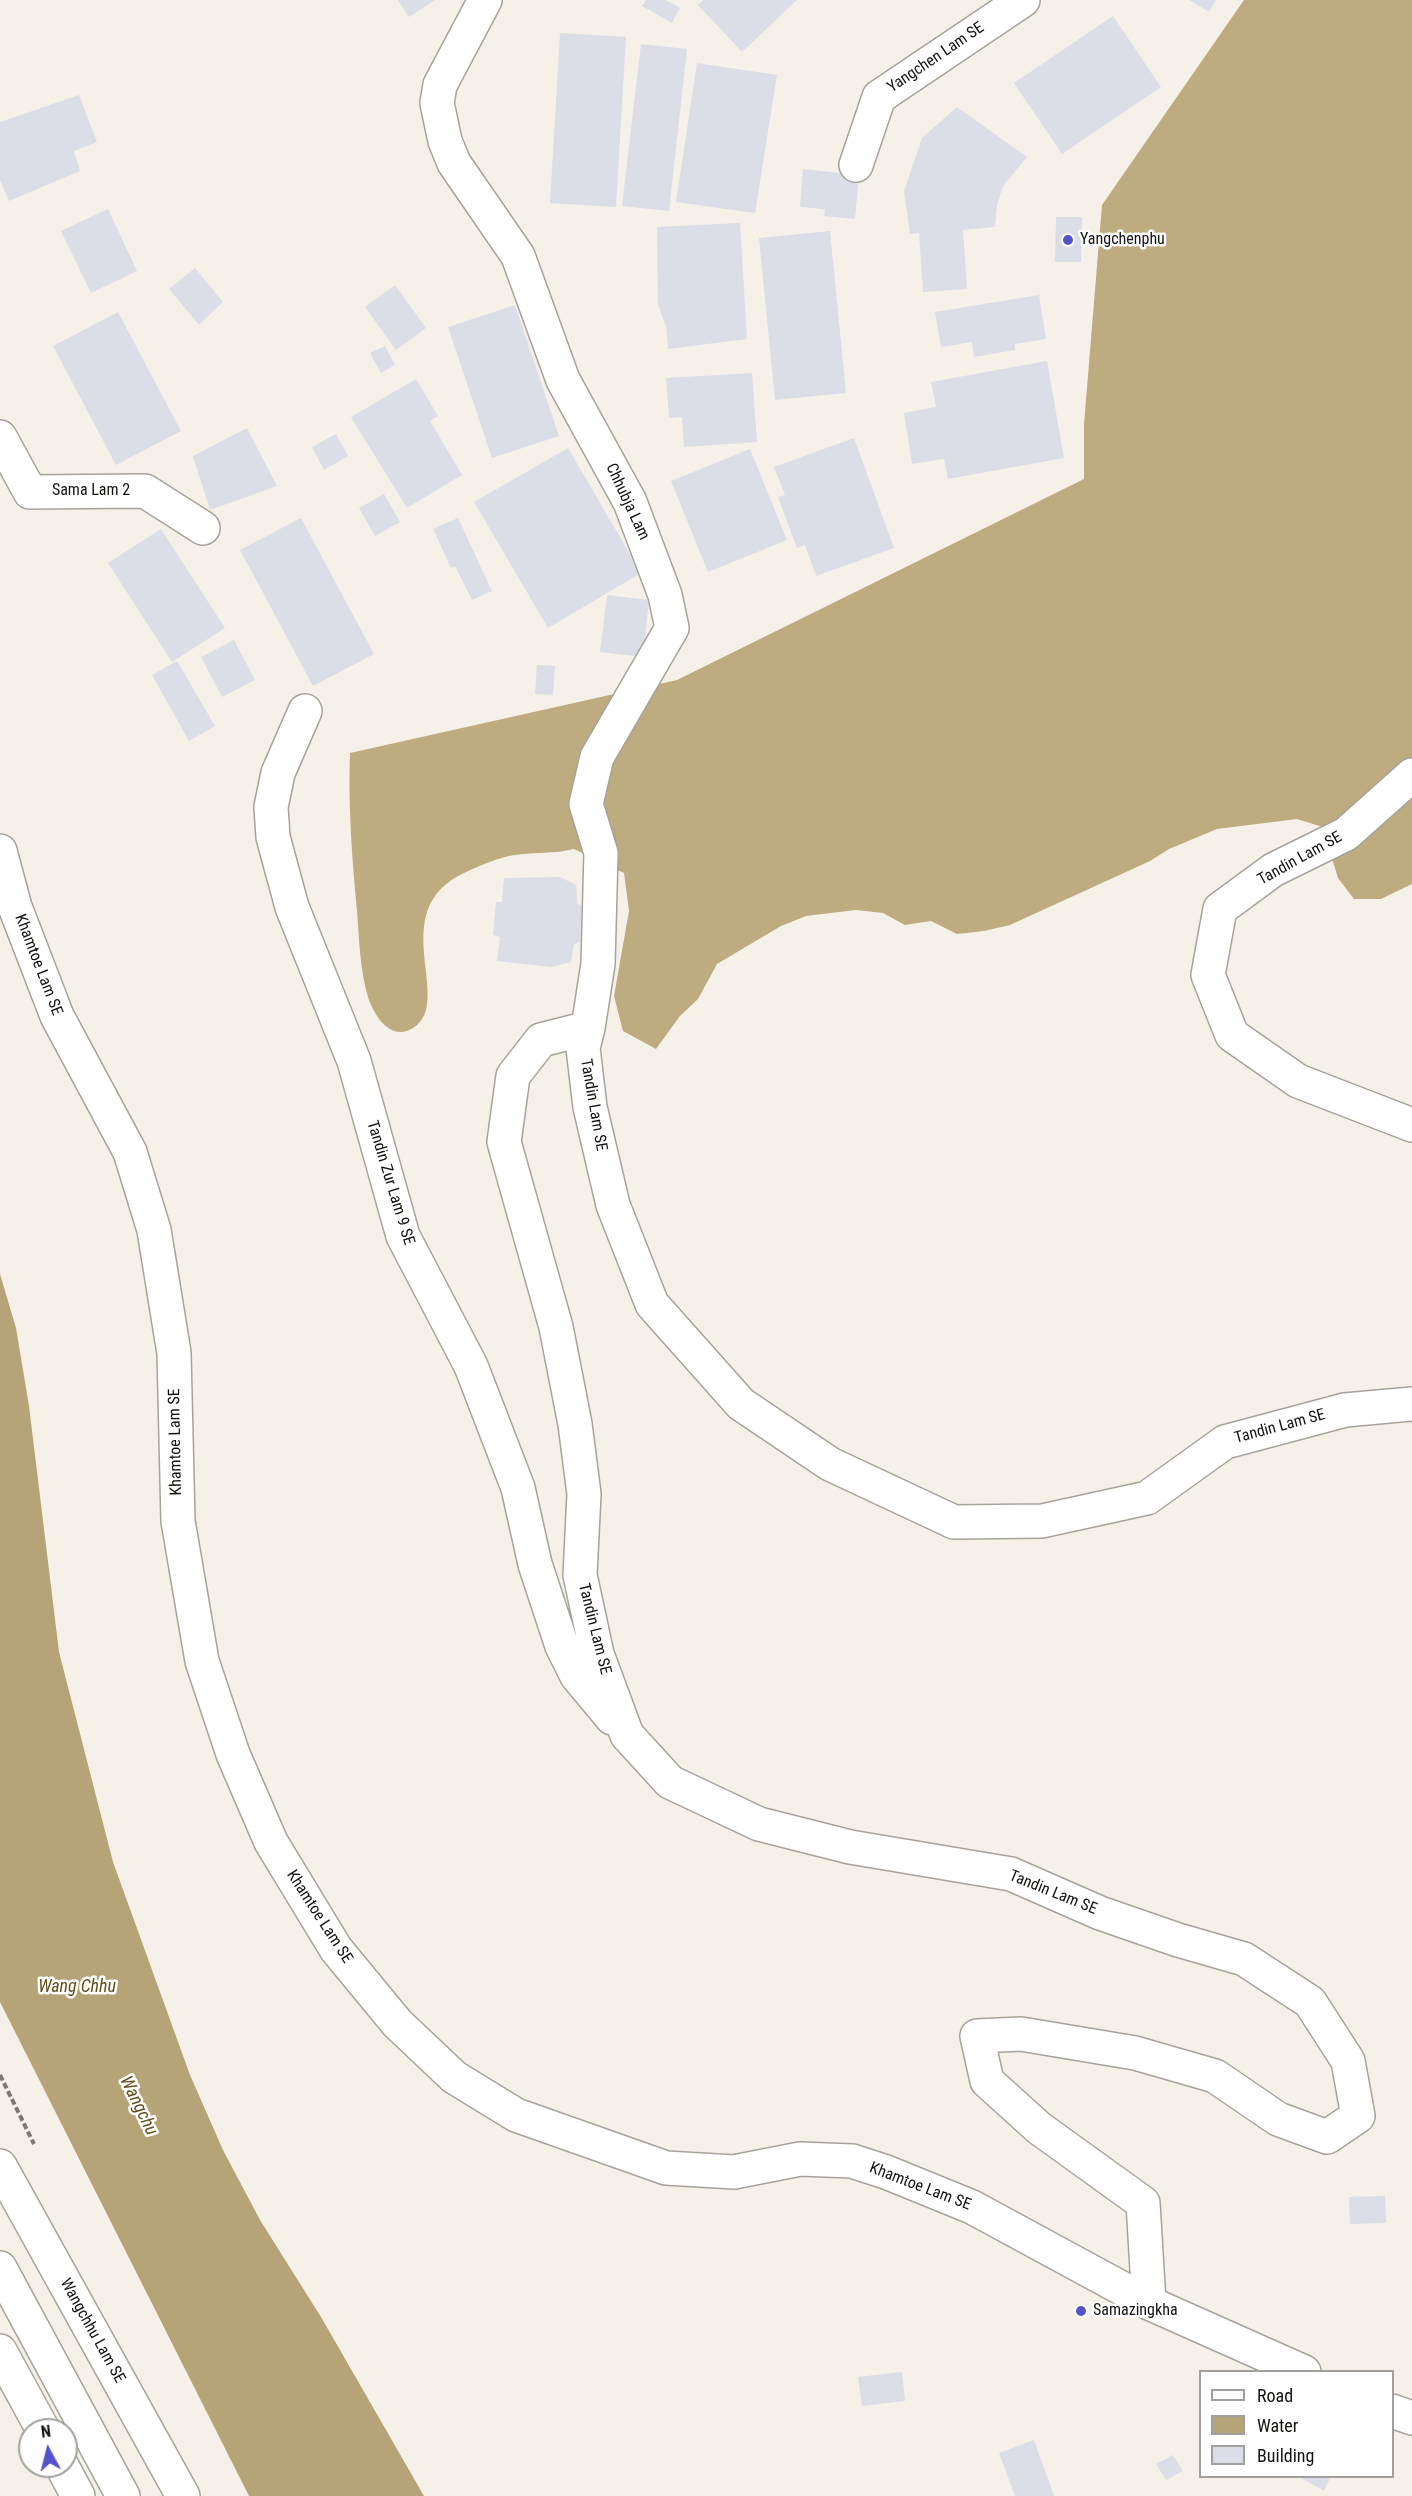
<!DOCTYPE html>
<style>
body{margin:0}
#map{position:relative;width:1412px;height:2496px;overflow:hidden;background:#f6f1e8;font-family:"Roboto Condensed",sans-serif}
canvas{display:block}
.legend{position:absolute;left:1199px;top:2370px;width:195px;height:108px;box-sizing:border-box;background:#fff;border:2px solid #a1a09f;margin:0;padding:8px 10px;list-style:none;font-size:18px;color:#13120f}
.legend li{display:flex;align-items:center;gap:12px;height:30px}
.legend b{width:30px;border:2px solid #a1a09f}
.north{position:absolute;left:18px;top:2418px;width:60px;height:60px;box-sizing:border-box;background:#fff;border:2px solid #a1a09f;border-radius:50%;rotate:353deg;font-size:16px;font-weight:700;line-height:24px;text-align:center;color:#13120f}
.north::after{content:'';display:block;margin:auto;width:21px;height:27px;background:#5653ca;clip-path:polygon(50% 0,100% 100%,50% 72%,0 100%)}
</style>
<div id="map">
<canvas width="1412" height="2496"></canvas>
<ul class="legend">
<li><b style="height:8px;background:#fff"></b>Road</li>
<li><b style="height:16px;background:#b6a377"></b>Water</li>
<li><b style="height:16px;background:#dbdde7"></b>Building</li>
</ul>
<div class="north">N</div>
</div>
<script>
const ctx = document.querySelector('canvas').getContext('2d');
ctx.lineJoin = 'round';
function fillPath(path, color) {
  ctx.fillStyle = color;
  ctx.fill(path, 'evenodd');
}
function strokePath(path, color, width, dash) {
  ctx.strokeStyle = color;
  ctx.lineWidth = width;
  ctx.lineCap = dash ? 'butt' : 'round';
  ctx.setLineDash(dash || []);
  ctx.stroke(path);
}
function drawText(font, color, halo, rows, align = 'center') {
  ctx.font = font + ' "Roboto Condensed",sans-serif';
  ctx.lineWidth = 5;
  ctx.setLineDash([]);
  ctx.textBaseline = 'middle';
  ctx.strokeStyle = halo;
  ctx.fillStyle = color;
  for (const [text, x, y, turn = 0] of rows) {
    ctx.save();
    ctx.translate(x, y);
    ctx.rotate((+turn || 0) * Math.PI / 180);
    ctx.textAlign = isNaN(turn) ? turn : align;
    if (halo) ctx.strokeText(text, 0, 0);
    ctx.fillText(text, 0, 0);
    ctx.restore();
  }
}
fillPath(new Path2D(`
 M1244,0H1412V884L1381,899H1354L1338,878L1331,855L1345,834L1297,819L1217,829L1169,849L1150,861L1010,925L984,931L957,934L931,921L905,925L883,913L856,910L806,916L781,926L717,964L698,999L680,1016L656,1049L623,1031L614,996L629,911L624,873L574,849C554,854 535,852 515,855C499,857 479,866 464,873C383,911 456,1002 413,1028C390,1042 374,1015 368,997C360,971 359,938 357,911C352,858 348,806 350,753L677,680L1084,479V424L1102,205Z`), '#beab7f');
fillPath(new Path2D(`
 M0,1274L16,1328L29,1406L59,1652L113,1862L190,2075L223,2150L260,2220L321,2317L424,2496H249L0,2002Z`), '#b6a377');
fillPath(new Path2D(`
 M398,0H435L409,17Z
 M646,0H666L680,8L672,23L642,6Z
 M703,0H797L742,52L698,5Z
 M1189,0H1216L1209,12Z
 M1113,16L1161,87L1062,154L1014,83Z
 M560,33L626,37L616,207L550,203Z
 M641,44L687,49L669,211L622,206Z
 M697,63L777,75L755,213L676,202Z
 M79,95L97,142L74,151L80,171L9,201L0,180V122Z
 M957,107L1027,157L1003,186L997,205L995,227L963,230L967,289L923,292L919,233L910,234L904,191L922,138Z
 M803,169L859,175L855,219L824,216L825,209L800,207Z
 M108,209L137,271L91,293L61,231Z
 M1056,217H1082L1081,262H1055Z
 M740,223L747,339L668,349L666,326L658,305L657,227Z
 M830,231L846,393L775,400L759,238Z
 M195,268L223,302L199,325L169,289Z
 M395,285L426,328L396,350L365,307Z
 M1039,295L1046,339L1015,344V350L974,357L972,342L941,347L935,312Z
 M515,305L559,436L492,458L448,327Z
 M118,312L181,431L116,465L53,346Z
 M385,346L395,365L381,373L370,353Z
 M1047,361L1064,458L948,479L944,459L912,464L904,413L936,407L931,382Z
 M752,373L757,442L684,447L682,417L669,418L666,378Z
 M416,379L438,416L430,421L462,475L407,508L351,417Z
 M247,428L277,486L210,510L193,456Z
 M336,434L348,456L324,470L312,447Z
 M854,438L894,548L816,576L805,545L797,548L778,497L785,495L774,467Z
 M568,448L641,573L548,628L474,502Z
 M750,449L787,540L708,572L671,481Z
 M384,494L400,522L375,536L359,508Z
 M301,518L374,654L313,686L240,550Z
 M458,518L492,591L472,600L455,566L451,568L433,529Z
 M161,529L225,628L172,662L108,563Z
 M607,595L649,600L643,657L600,652Z
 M234,640L255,680L222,697L201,657Z
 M177,661L215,726L189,741L152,675Z
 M537,665L555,666L553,695L535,694Z
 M560,877L576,885L577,903L582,907L580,942L574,944L571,962L551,967L497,961L500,937L493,935L496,902H502L504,878Z
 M1385,2196L1386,2223L1350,2224L1349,2197Z
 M902,2372L905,2401L862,2406L858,2377Z
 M1034,2440L1054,2496H1015L999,2453Z
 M1173,2455L1183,2471L1166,2480L1156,2464Z
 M1298,2476H1331L1324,2491Z`), '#dbdde7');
const minor = new Path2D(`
 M485,0L440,85L437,103L445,141L454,163L518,256L563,380L630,502L665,595L672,628L597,757L586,804L601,853L598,964L588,1028
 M856,165L879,97L1023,0
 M0,437L30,492L145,491L203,528
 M305,711L278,773L271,807L273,837L292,907L354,1061L403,1236L471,1366L518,1488L535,1564L562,1646L577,1676L612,1718
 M1412,775L1346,834L1273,870L1220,909L1208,975L1232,1035L1298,1081L1412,1125
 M1149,2303L1143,2203L1039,2128L987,2081L977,2036L1021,2034L1135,2053L1215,2076L1278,2119L1327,2137L1358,2116L1348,2061L1310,2002L1244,1959L1178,1940L1100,1913L1011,1874L850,1847L759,1824L670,1782L627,1735L597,1654L580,1575L584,1494L575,1424L556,1327L504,1142L513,1076L541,1040L588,1028L583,1048L590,1107L613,1205L652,1304L741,1404L830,1464L954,1522L1042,1521L1147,1498L1225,1442L1345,1410L1412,1404`);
const secondary = new Path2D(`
 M0,2351L43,2430
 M62,2466L78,2496`);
const primary = new Path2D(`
 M0,851L15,907L57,1016L130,1152L154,1230L174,1353L178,1521L202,1661L233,1754L271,1842L336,1949L397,2023L454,2077L516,2115L666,2168L734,2172L800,2159L852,2161L886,2172L972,2207L1149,2303L1304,2372
 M1392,2411L1412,2418`);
const trunk = new Path2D(`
 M0,2166L183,2496
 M0,2268L123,2496`);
strokePath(minor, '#a7a39a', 36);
strokePath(secondary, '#a7a39a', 36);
strokePath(primary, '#a7a39a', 36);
strokePath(trunk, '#a7a39a', 36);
strokePath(new Path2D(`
 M0,2075L34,2144`), '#7b7872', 4, [6, 3]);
strokePath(minor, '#fff', 33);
strokePath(secondary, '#fff', 33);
strokePath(primary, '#fff', 33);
strokePath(trunk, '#fff', 33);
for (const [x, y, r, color] of [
 [1068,240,6,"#5653ca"],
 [1081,2311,6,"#5653ca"]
]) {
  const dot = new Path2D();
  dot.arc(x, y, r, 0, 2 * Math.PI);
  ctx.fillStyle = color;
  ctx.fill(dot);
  strokePath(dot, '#fff', 2);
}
drawText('16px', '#13120f', '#fff', [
 ["Yangchen Lam SE",936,58,-34],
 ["Sama Lam 2",91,491],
 ["Chhubja Lam",627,502,65],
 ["Tandin Lam SE",1300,859,-29],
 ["Khamtoe Lam SE",38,965,69],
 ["Tandin Lam SE",593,1105,80],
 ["Tandin Zur Lam 9 SE",390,1183,73],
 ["Tandin Lam SE",1280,1427,-15],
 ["Khamtoe Lam SE",176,1442,-91],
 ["Tandin Lam SE",594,1629,76],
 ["Tandin Lam SE",1053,1893,22],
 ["Khamtoe Lam SE",319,1917,57],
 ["Khamtoe Lam SE",920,2187,21],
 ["Wangchhu Lam SE",92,2331,61]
]);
drawText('16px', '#13120f', '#fff', [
 ["Yangchenphu",1080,240],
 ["Samazingkha",1093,2311]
], 'left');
drawText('italic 18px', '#624d18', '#fff', [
 ["Wang Chhu",77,1987],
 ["Wangchu",138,2106,64]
]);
</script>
